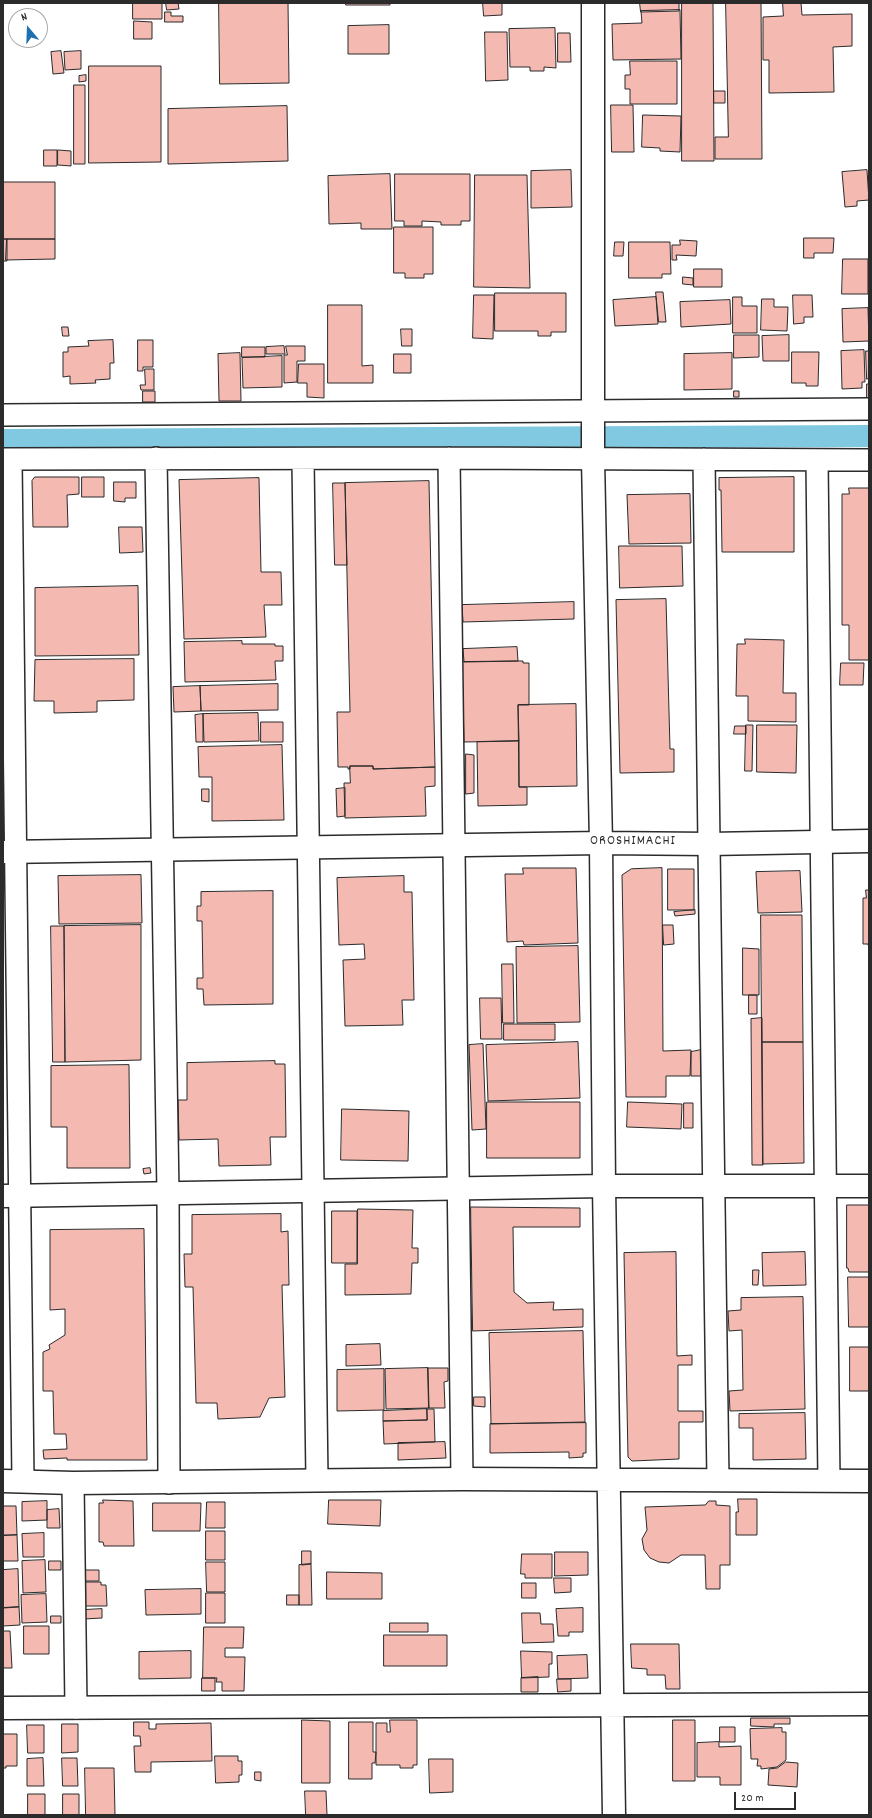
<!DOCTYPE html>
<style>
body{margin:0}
#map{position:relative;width:872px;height:1818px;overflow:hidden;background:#fff;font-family:Dekko,sans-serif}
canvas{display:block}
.frame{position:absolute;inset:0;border:4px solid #2b2b2b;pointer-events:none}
.north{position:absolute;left:8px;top:8px;width:40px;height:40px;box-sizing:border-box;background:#fff;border:1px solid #aaa;border-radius:50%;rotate:341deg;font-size:11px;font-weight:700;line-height:16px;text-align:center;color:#2b2b2b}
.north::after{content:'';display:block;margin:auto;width:14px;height:18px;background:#1f6fb2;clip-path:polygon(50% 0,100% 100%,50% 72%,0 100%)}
.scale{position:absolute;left:734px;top:1792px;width:62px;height:18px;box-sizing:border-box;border:2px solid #2b2b2b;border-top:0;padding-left:5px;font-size:12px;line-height:14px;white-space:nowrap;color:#2b2b2b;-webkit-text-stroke:3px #fff;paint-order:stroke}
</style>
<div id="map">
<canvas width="872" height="1818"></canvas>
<div class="frame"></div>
<div class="north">N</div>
<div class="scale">20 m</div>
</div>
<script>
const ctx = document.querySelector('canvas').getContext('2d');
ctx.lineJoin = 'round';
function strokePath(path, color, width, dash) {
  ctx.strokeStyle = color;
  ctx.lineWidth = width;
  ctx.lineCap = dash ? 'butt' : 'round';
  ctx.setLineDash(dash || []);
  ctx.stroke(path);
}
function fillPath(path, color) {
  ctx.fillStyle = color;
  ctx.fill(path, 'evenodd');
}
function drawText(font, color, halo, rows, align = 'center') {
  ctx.font = font + ' Dekko,sans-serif';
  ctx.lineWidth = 3;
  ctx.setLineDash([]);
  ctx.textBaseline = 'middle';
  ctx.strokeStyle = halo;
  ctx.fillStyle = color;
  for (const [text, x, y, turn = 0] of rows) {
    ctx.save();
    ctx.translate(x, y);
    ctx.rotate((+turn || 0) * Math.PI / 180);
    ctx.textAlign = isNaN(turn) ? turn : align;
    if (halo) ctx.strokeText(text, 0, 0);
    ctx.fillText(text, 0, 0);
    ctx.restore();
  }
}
strokePath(new Path2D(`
 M3,440L869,436`), '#80c9e1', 22);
const building = new Path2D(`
 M133,3H162V19H133Z
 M166,3H178L179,9L167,10Z
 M219,3H288L289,83L220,84Z
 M346,3H390V5H346Z
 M483,3H502V15L484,16Z
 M640,3H679V11L641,12Z
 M682,3H713L714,161H682Z
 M726,3H761L762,159H715V137H728Z
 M783,3H801L802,15L852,14V46L833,47L834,92L769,93V60H763V17L783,16Z
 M680,10L681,59L613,60L612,24L642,23L641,11Z
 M165,12H171V16H183V22H165Z
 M134,21L152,22V39H134Z
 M389,25V54H348V26Z
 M555,28L556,68L544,67V71H530V67H510L509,29Z
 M485,32H507L508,80L486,81Z
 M558,33H570L571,62H558Z
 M61,51L64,73L53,74L51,52Z
 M81,51V69L65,70L64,52Z
 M630,61H677V104H630V89H625V75H630Z
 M89,66H161V162L89,163Z
 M86,75V81L79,82V76Z
 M74,85H85V164H74Z
 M714,91H725V103H714Z
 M611,105H633L634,152H612Z
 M287,106L288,161L168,164V109Z
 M643,115L681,116L680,152L660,151V148L642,147Z
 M44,150H57V166H44Z
 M58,150L71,151V166L58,165Z
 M571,170L572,207L531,208V171Z
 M867,170L869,200L857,201V206L845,207L842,172Z
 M390,174L392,229H361V223L329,224L328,176Z
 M395,174H470V221H461V225H441V222L422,221V226H404V221H395Z
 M475,175H527L530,288L474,287Z
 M3,182H55V239H3Z
 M394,227H433V274H424V278H405V273H394Z
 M804,238H834L833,253H814V258H804Z
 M3,239H7V261H3Z
 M7,239H55V259L6,260Z
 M680,240L697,241L696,256L676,255L677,260H672V245H680Z
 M615,242H624L623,256H614Z
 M629,242H670L671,274H662V278H629Z
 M843,259H868V294H842Z
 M694,269H722V287H694Z
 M683,277L693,278V285L683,284Z
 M656,292H663L666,322H659Z
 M495,293H566V332H551V336H538V331H495Z
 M474,295H494L493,339L473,338Z
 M793,295H812L813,317H804V323L794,324Z
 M656,297L658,324L615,326L613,300Z
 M733,297H742V306H757V333H733Z
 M762,299H774V307H788L787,331L761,330Z
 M730,300L731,324L681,327L680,302Z
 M328,305H362V366L373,365V383H328Z
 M868,308L869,341L843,342L842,309Z
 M62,327H68L69,336H63Z
 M401,329H412V346H402Z
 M734,335H759V357L734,358Z
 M789,335V361H763L762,336Z
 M113,340L114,363H110V379L95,380L96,383L70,384V376L63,377V352H68V347L89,346L88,341Z
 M138,340H153V367H143V371H138Z
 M284,346L285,354H266V347Z
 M286,346H305V361H297V382L284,383V355H287Z
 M242,347H265V357H242Z
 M864,350L865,382H862V388L842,389L841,351Z
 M866,351H869V378L867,379Z
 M792,352H819L818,386H806V383H792Z
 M240,353L241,401H219L218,354Z
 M732,353V389L684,390V354Z
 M394,354H411V373H394Z
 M282,356V387L243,388L242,358Z
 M299,364H324V398L307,397V383H298Z
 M145,369H154V390H141L140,385H145Z
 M867,384H869V398H867Z
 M143,391H155V402H143Z
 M734,391H739V397H734Z
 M35,477H79V494L67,495L68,527H33L32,481Z
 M82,477H104V497H82Z
 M794,477V552H722L721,490H719V478Z
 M259,478L261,572H281L282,605H264L266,637L184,639L179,480Z
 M429,481L435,767L373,769V766H350V769H348V767H338L337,712H350L345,483Z
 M114,482H136V498H125V502L114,501Z
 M333,483H345L347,565H335Z
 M849,488H869V660H849V625H842V494H849Z
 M690,494L691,543L629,544L627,495Z
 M119,527H142L143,552L120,553Z
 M619,546H682L683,586L620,588Z
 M138,586L139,655L35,656V588Z
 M666,599L670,749H674V772L620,773L616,600Z
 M574,602V619L463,622L462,605Z
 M745,639L784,640L783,693H796V722L748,721V696H736L737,644H745Z
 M242,641V644H275V646H283V661H275L276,680L185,682L184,642Z
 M517,647L518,661L464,662L463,649Z
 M134,659V700L97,701V712L54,713V701H34L35,660Z
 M518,661H523V663H529V705H518L519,741L464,742L462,662Z
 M841,663H864L863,685H840Z
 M278,684V710L201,711L200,686Z
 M200,686L201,711L174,712L173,687Z
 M576,704L577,786L519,787L518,705Z
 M258,713L259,741L204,742L203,714Z
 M203,714V742H196L195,715Z
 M261,722H283V742H261Z
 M746,725H753L752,771H745Z
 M757,725H797L796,773L757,772Z
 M735,726H746V734H734Z
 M519,741V787H527V805L478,806L477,742Z
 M282,745L284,820L212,821V777H199L198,747Z
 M466,754L474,755V793L466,794Z
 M350,766H373V769L435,767V786L425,787L426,816L345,818L344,783H350Z
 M345,788V816L337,817L336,789Z
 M202,789H209V802L202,801Z
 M523,868H576L578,943L524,945L523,941L507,942L505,874H523Z
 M662,868L663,1051L691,1050L690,1076H666V1097H626L622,875L631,869Z
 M668,869H694V910H668Z
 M800,871L802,912L758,913L756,872Z
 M141,875L142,923L59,924L58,876Z
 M404,876V892H412L414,1000H402L403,1025L345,1026L343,960L365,959L364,944L339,945L337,878Z
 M866,890H869V949L868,944H863V898H866Z
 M273,891V1004L204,1005L203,989H197V978H203L202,921H197V906H201V892Z
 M695,910V914L675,916L674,912Z
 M761,915H802L803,1042H762Z
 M141,925V1060L65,1062L64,926Z
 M663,925H673L674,944L664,945Z
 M51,926H64L65,1062H53Z
 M578,946L580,1022L517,1023L516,947Z
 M743,948L759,949V995H743Z
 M502,964H513L514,1023H503Z
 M749,995H757V1014H749Z
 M480,998H501L502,1039H481Z
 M762,1018L763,1165H752L751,1019Z
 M504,1024H555V1040H504Z
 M578,1042L580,1098L488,1101L486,1045Z
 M762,1042H803L804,1163L763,1164Z
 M483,1044L486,1129L472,1130L469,1045Z
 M701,1050V1076H691V1052Z
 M275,1061V1064H285L286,1137H270L271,1165L219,1166L218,1139L179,1140L178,1100H187V1063Z
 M129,1065L130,1168H67V1127H51V1066Z
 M487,1102H580V1158H487Z
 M628,1102L682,1104L681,1129L627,1127Z
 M684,1103H693V1128H684Z
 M342,1109L409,1111L408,1161L341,1160Z
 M150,1168L151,1173L144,1174L143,1169Z
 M847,1205H869V1272H849L848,1268H847Z
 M471,1207L580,1208V1227H513L514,1292L527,1303L554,1302L553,1310L583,1309V1327L473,1331Z
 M358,1209L413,1210L412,1248H418V1263H412L411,1294L345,1295V1264H357Z
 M332,1211H357V1263H332Z
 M281,1214V1232L288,1231L289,1285H282L285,1397L269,1398L260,1417L218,1419L217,1403H196L193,1287H185L184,1254H192V1215Z
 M144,1229L147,1460H67V1458L44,1459L43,1450L67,1449L66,1434H54L53,1391H43V1352L50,1349L49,1345L65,1335V1309L50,1310V1230Z
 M676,1252L677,1356L692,1355V1365H678V1411H703V1422H679V1459L632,1461L628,1457L624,1253Z
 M805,1252L806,1285L763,1286L762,1253Z
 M753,1270H759L758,1285H753Z
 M848,1277H869V1327H849Z
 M803,1297L805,1409L730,1411L729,1391L743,1390L742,1330L729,1331L728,1311L741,1310V1298Z
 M583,1331L585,1422L491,1424L489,1333Z
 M380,1344L381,1365L346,1366V1345Z
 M850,1347H869V1391H850Z
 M428,1368L429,1408L386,1409L385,1369Z
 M428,1368H448V1381L444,1382L445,1408H429Z
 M384,1369V1410L337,1411V1370Z
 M474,1397H485V1407L474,1406Z
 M427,1409H434L435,1442L384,1444L383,1421L427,1420Z
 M427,1409V1420L383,1421V1411Z
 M805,1413L806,1459L753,1460V1428H739V1414Z
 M586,1423V1453H583V1457L569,1458V1452L490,1453V1424Z
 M445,1442L446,1458L398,1460V1443Z
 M738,1499H757V1535H736V1512H738Z
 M103,1500L133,1501L134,1546H104L103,1542H99V1503H103Z
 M329,1500H381L380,1526L328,1524Z
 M47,1501V1520L22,1521V1502Z
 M709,1501H716V1505L730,1506V1565H720V1589H706L705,1555H681L669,1563L659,1562L650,1558L644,1550L642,1539L647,1530L645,1507L705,1505Z
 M207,1502H225V1528H206Z
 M153,1503H201L200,1531H153Z
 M3,1506H16L17,1535H3Z
 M59,1509L60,1528H47V1510Z
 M206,1531H225V1560H206Z
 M44,1533V1557H23L22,1534Z
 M17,1535L18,1561H3V1536Z
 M302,1551H311V1564L302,1565Z
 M555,1552H588V1575L555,1576Z
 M522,1554H552V1578H525V1574H521Z
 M45,1560L46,1592L23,1593L22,1561Z
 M49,1561H61V1570H49Z
 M206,1562H225V1592H207Z
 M311,1564L312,1605H299V1565Z
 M18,1569L19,1607L3,1608V1570Z
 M83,1570H99V1581H83Z
 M327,1572L382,1573V1599H327Z
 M554,1578H571V1592L555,1593Z
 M83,1582H101V1585H106L107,1606H84Z
 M522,1583H536V1598H522Z
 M201,1589V1614L146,1615L145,1590Z
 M206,1593H225V1623H206Z
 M46,1594L47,1622L22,1623L21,1595Z
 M287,1595H299V1605H287Z
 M19,1607L20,1625L3,1626V1608Z
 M583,1608V1632H569V1636H558L556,1609Z
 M102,1609V1618L84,1619V1610Z
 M522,1613H540L541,1624H553L554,1642L523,1643Z
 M51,1616H61V1623H51Z
 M390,1623H428V1632H390Z
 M24,1626H49V1654H24Z
 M204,1627H244L243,1648H225V1657H245L244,1691H222V1682H216L217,1678H203Z
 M3,1631H10L12,1668H3Z
 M384,1635H447V1666H384Z
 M631,1644H679L680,1689H666L665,1675H647V1669L632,1668Z
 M191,1651V1678L139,1679V1652Z
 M521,1651L552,1652V1664H549V1677L522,1678Z
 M587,1655L588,1678L558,1679L557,1656Z
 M538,1677V1692H521V1678Z
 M202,1678H215V1691H202Z
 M557,1679H571V1691L558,1692Z
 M751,1718H790V1724H774V1727L751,1726Z
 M302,1720L330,1721V1783H302Z
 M390,1720H417V1765H413V1768H400V1765H376V1723H387V1732H390Z
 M673,1720H695V1781H673Z
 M134,1722H149V1729H156V1724L211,1723L212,1761L151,1762V1772H135L134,1746H141L140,1736H134Z
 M349,1722H373V1752H376L375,1763H372V1779H349Z
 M62,1724H78V1752L62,1753Z
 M27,1725H44V1753H28Z
 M720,1727H735V1742H720Z
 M782,1728V1732H786V1760L777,1767L761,1769V1766H757L758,1759H751L750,1729Z
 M3,1734H17V1766H6V1768H3Z
 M719,1742V1747L741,1746V1785H720V1777H697V1743Z
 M215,1756H238V1761H242V1775H239V1782L216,1783Z
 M43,1758L44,1786H27V1759Z
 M62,1758H77L78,1786H63Z
 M429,1759H453V1792L430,1793Z
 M786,1762L798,1763L797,1787L768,1785L769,1769L777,1768Z
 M85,1768H114L115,1815H86Z
 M255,1772H261V1781L255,1780Z
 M305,1791H326L327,1815H306Z
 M28,1794H45V1815H28Z
 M63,1794H79V1815H63Z`);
fillPath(building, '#f4b9b0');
strokePath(building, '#2b2b2b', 1);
const minor = new Path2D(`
 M3,415L869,409
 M156,458L168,1193L169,1483
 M449,458C452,799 458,1139 462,1479
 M3,459L449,458L869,460
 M704,459C710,799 711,1140 718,1480
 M11,460L23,1481
 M303,460C309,800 311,1140 317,1480
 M817,460C822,800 823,1140 829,1480
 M73,1483L76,1708`);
const tertiary = new Path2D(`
 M593,3V459L601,843L604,1186L614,1815
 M3,852L601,843L710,844L869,841
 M3,1196L604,1186H869
 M3,1481L73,1483L462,1479L869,1481
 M3,1708L869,1704`);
strokePath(minor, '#2b2b2b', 24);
strokePath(tertiary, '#2b2b2b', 25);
strokePath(minor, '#fff', 21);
strokePath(tertiary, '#fff', 22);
ctx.letterSpacing = '1px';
drawText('14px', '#2b2b2b', '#fff', [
 ["OROSHIMACHI",633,842]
]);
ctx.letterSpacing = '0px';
</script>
